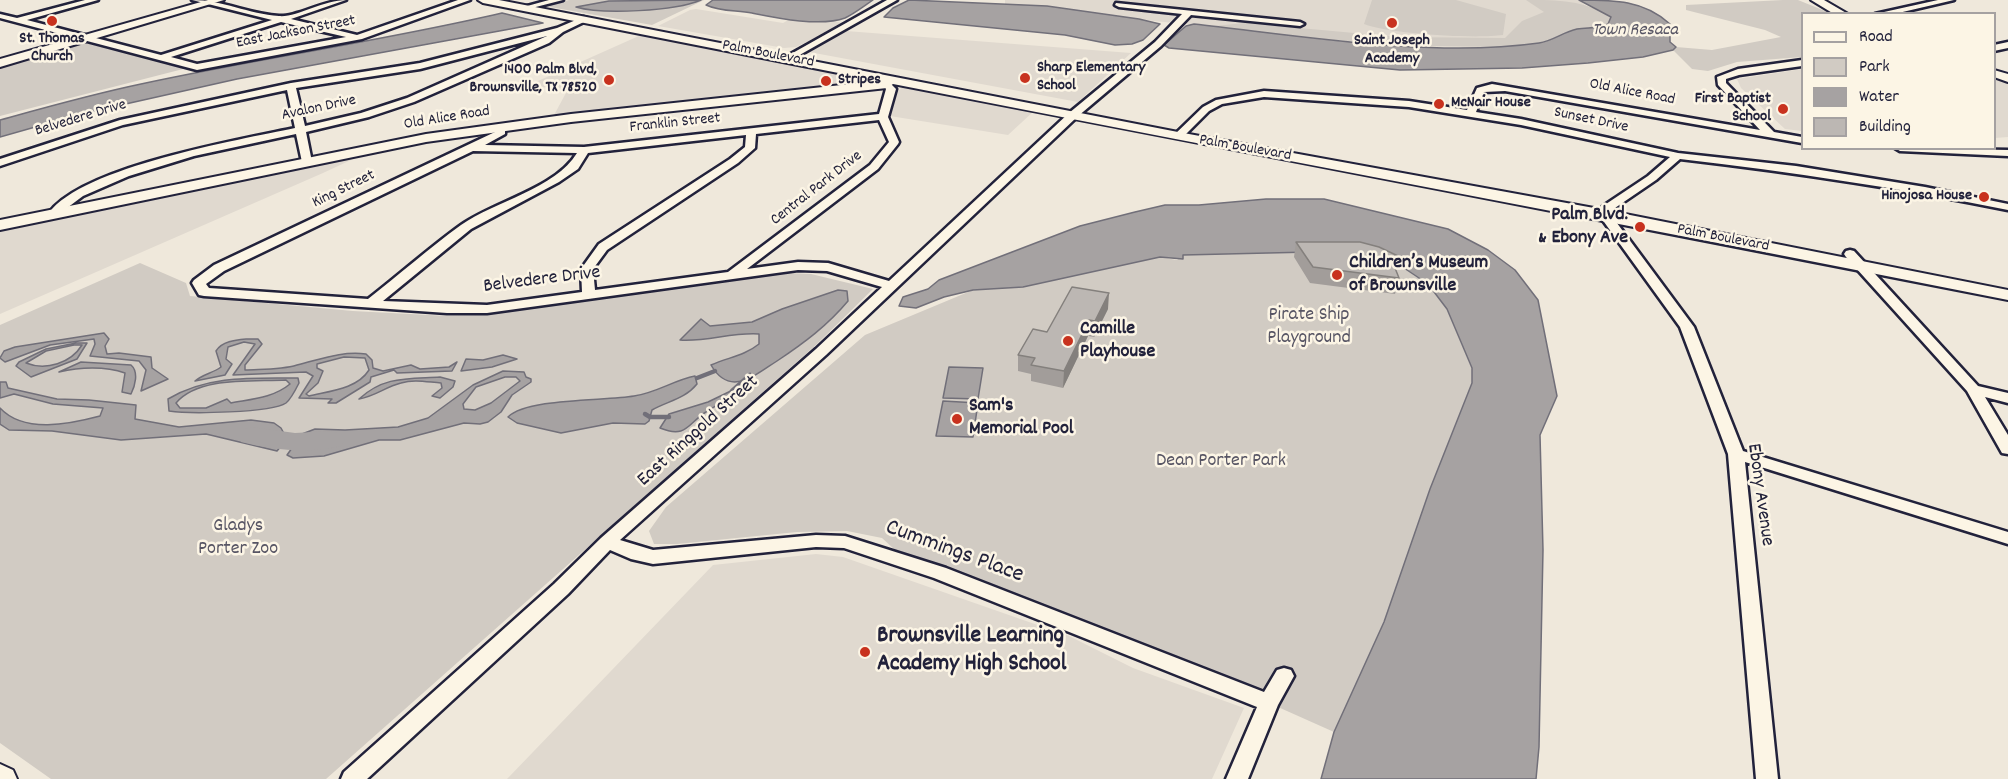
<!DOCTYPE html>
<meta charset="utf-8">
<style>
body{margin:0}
#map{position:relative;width:2008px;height:779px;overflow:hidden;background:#efe8db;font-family:Dekko,sans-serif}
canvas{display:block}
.legend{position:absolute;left:1801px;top:12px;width:195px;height:138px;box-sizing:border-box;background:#fcf5e5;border:2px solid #a5a1a1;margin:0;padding:8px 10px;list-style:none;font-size:18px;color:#22223b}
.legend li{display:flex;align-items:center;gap:12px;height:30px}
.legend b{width:30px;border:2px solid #a5a1a1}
</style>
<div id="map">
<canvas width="2008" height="779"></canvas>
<ul class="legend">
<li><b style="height:8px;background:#fcf5e5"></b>Road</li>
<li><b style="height:16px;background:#d1cbc3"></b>Park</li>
<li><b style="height:16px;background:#a6a2a2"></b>Water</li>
<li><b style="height:16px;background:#bcb7b3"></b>Building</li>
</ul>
</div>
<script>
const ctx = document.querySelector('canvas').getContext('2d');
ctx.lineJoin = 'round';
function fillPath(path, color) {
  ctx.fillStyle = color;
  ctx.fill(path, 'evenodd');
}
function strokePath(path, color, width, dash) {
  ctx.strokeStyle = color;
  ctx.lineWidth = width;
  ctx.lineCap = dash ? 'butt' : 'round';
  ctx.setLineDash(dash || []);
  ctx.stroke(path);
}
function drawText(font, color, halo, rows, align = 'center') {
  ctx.font = font + ' Dekko,sans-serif';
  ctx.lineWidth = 5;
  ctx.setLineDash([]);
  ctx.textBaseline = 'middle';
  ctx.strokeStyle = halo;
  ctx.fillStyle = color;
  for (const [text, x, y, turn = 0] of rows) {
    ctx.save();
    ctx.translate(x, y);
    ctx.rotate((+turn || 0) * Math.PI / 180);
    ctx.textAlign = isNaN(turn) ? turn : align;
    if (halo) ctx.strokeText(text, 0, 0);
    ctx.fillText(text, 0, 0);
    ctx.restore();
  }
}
fillPath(new Path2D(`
 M1005,0H1579L1608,24L1539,43L1507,47L1410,46L1154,21L1047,6L1005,5Z
 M696,9L783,23L790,19L831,20L845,24L796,47L784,48L658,26L690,10Z
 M846,31L1131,53L1078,102L809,52Z
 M641,35L749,57L882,81L553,117L567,91L529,85Z
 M1802,69V131L1785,129L1741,88L1737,79Z
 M1995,79L2008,84V137L1995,138Z
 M904,86L1034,111L1008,135L890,116L898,91Z
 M355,156L351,160L323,173L0,314V227Z
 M816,554L843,557L1069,636L1133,668L1244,708L1212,779H507L713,565Z`), '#e0d9cf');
fillPath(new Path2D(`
 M569,0H704L652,25L550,7L549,5Z
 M1372,0H1456L1506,14L1503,35C1475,39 1390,34 1364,24Z
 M1526,0C1559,0 1584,0 1611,17V20L1604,26L1567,33L1554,41L1507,47L1410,46L1297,37L1214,26L1245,23L1398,37L1505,38L1522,21L1544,12Z
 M1783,0H1798L1830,13L1802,14V57L1737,62L1708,71L1692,69L1673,50L1676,47L1712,50L1781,37L1765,30L1686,10V5Z
 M78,41L187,68L0,116V64Z
 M1353,251L1395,262L1428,284L1447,309L1472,369V383L1430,489L1384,622L1334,732L1269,703L906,560L882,538L847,531L797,532L677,544H654L649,531L666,507L865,335L973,290L1023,287L1160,257L1177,260L1183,255Z
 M140,263L186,283L190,296L353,311L448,316L485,315L788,273L811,274L873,289L817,344L326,779H51L0,743V325Z`), '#d1cbc3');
const water = new Path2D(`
 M701,0C675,11 603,15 576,7L609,1Z
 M713,0H873C864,6 854,14 845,18C820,27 777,18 752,13C736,10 721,12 706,5Z
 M909,0L1047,6L1139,19L1160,24L1143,40L1132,44L1115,45L1065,35L884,17L893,8Z
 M1579,0C1614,0 1644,0 1670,24V42L1676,47L1673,50L1643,57L1588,63L1522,68L1400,70L1169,48L1164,45L1186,26L1194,24C1302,36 1432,58 1539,43C1553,41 1563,32 1577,29C1588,27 1598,29 1608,24L1611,17Z
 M502,13L543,23L237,79L81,114L0,137V120C47,107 93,94 141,84C261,58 382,41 502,13Z
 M1266,199H1324L1448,229L1488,250L1515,270L1538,300L1557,396L1540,435L1543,550L1539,747L1536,779H1321L1334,732L1384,622L1430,489L1472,383V368L1447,309L1428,284L1395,262L1353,251L1183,255V259L1160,257L1023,287L973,290L944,297L916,308L899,306L903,297L928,289L939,280L1080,226L1135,212L1165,205H1199Z
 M838,290L847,291L848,301C827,326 804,343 777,361C755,375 730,398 711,365C729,357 744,356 759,344V334C732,332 707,342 680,340L701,319L710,326L752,322L782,309Z
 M104,333L109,339L105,346L107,354L119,353L151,357L152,368L168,379L141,391L146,370L139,361L90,356L95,344L94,339L50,345L5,362L0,358L4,351L15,347Z
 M247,339H258L262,344L245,365V370C262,369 281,370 297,365C322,359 341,351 366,354L372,360L373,368L383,371L411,365L420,369L449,367L457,362L452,371L397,373L394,370L371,377L370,382L336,403H328L332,399L299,398L313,376L306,372L233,375L255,344L244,342L228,347L226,359L232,364L225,375L195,381C203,374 213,373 221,367L216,351C222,341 236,340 247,339ZM344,357L365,358L369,370C357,389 330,391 309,396L306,394L318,383L323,371L317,368V364Z
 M76,343H87L77,359L31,377L16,366L19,362L46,349ZM74,345H82C71,363 46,371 26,363L46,351Z
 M503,355L517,359L492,367L461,371L466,359L483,360Z
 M81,362L131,365C139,372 135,386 131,394L122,392L125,373C105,366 80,367 59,372Z
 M949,367L983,368L978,399L943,398Z
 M503,371L524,372L526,377L531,379V382L512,395L501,412L488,422L480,424L464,423L400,440H379L324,456L293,458L287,455L302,434L315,429L345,430L398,427L428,418L473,385ZM505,377H516L520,381L491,403L475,410L464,409L463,404L476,387Z
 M695,376L697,384C685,399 668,401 652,410L649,421L645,424L613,423L561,433L517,423L508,417C527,398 604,401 634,396C656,393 674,380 695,376Z
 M440,377L455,381L453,387L440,398L432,396L442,388L441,383C427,382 414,379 401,383C385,387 376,396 359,399C384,376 407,379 440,377Z
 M298,378L299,383C296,389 291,399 286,403C271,413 189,414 169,411L168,399C208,375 253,378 298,378ZM286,380L290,384C273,398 252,399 231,403L227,399L206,408H180L176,403C199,376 253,382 286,380Z
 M0,382H6L8,388L57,399L89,400L136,405L135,419L179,427L251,420L274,423L281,428L287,439L277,451L206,434L121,440L52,431L9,430L0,424V408C24,434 70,424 100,416L103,408L53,404L14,394L0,398Z
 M737,388C729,400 718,404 706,412C688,423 687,439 660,428L669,414L708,402Z
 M943,401L978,403L973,437L936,436Z`);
fillPath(water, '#a6a2a2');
strokePath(water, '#716f79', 1.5);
strokePath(new Path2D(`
 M697,378L715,371
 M732,391L750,375
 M645,414L650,417H669`), '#716f79', 4.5);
fillPath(new Path2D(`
 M251,427L295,433L331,431L341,434L345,440L341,446C309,454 273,450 241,442L238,436L241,430Z`), '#a6a2a2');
const minor = new Path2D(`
 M85,0H98L27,20L161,55L272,20L192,0C222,0 249,14 279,16C295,18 324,0 346,0L291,19L357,35L458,0H470L362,39L197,70L0,18V14L17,18ZM281,22L346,37L197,64L171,57Z
 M549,0H563L524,10L520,8Z
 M887,0H897L789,61L782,59Z
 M1938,0H1954L1894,14H1875Z
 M1116,3L1300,22L1304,24L1300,26L1191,15L1161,46L1077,117L826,355L620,540L653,550L816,535L845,536L946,568L1264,692L1277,670L1284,668L1291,670L1294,676L1278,705L1248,779H1226L1257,707L934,578L844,548L816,547L653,564L631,559L610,550L568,594L367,779H341L344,772L554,584L601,538L816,349L882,287L827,271L798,270L487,313H447L204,296L199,295L192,283L194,280L214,265L495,132L497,126H505V134L485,145L584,147L879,114L886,89L883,84L888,81L896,89L888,117L899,142L898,144L878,169L747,269L798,262L828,263L889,281L1069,113L1155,42L1182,14L1119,7L1115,5ZM879,120L889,142L870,165L728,272L595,290L593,269L607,250L738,163L755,148L756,134ZM746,135L745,147L730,159L599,244L581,269L582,292L487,305L383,301L471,229L559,182L578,169L588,153ZM473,151L577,153C555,189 495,201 461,225C429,248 399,275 368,299L209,288L206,284L224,271Z
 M583,17L590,19L563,32L549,43L414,102L369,117L306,132L312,162L311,164H303L302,162L296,134L194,156L129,176L83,196L55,217L49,213C82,167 238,140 295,128L287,90L123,125L0,166V159L120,120L291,83L420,63L557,28ZM547,36L407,98L361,113L305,126L296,88L420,69Z
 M2008,42V48L1994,51V45Z
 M1802,60V66L1739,75L1726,79V83L1774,132L1802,137V143L1505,91L1484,92L1476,112L1521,119L1678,153L1796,166L1925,187L2008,204V210C1899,188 1791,172 1680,159L1656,180L1612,210L1611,215L1694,327L1743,451L2008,532V544L1745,462L1778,779H1756L1728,454L1680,327L1599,215L1603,206L1648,176L1670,157L1521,125L1409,107L1264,97L1222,104L1209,111L1182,138L1173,136L1203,107L1216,100L1264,91L1409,101L1467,110L1477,88L1492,84L1760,130L1718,85L1717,77L1738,69Z
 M1895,148L2008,150V156L1900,151Z
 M1850,250L1854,251L1978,386L2008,393V403L1985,397L2008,435V454L2002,453L1967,391L1846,257L1844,254L1846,251Z`);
const major = new Path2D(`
 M208,0H224L0,67V59Z
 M478,0H499L1178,132L1605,210L2008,290V300C1637,226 1264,157 893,84L887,88L571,122L426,142L0,230V220L426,134L571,114L879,81L483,3Z
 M1811,0H1824L1848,14H1834Z
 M1994,70L2008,74V82L1994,77Z
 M0,764L13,770L17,779H0Z`);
strokePath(minor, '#22223b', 5);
strokePath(major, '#22223b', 4);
fillPath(minor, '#fcf5e5');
fillPath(major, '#fcf5e5');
fillPath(new Path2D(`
 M1296,242L1398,256L1395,269L1399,278L1395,294L1310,283L1294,257Z
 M1108,309L1094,337L1088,336L1063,388L1031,381V374L1018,371V355L1047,332Z`), '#a29d9a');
fillPath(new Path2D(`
 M1398,256L1395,271L1391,258Z
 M1109,293L1108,309L1094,337L1095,321Z
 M1089,320L1088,336L1063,388L1064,371Z`), '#84807d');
const building = new Path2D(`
 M1296,242H1360L1379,247L1398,256L1391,258L1399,278L1313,267Z
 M1072,287L1109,293L1095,321L1089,320L1064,371L1031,365L1035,358L1018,355L1033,329L1047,332Z`);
fillPath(building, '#bcb7b3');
strokePath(building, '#84807d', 1.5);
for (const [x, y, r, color] of [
 [52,21,6,"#c8321e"],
 [1392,23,6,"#c8321e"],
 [1025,78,6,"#c8321e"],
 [609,80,6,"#c8321e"],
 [826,81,6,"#c8321e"],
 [1439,104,6,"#c8321e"],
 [1783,109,6,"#c8321e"],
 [1984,197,6,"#c8321e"],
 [1640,227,6,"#c8321e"],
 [1337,275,6,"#c8321e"],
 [1068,341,6,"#c8321e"],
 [957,419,6,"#c8321e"],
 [865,652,6,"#c8321e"]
]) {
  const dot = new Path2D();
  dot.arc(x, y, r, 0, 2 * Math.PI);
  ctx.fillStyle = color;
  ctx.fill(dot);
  strokePath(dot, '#fcf5e5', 2);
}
drawText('16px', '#22223b', '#fcf5e5', [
 ["East Jackson Street",296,33,-11],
 ["Palm Boulevard",768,55,11],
 ["Old Alice Road",1632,93,11],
 ["Avalon Drive",319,109,-12],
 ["Belvedere Drive",81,119,-17],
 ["Old Alice Road",447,119,-9],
 ["Sunset Drive",1591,121,12],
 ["Franklin Street",675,124,-6],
 ["Palm Boulevard",1245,149,10],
 ["Central Park Drive",817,189,-38],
 ["King Street",344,190,-26],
 ["Palm Boulevard",1723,239,11]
]);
drawText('bold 16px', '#22223b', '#fcf5e5', [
 ["St. Thomas",52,40,"center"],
 ["Church",52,58,"center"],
 ["Saint Joseph",1392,42,"center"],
 ["Academy",1392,60,"center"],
 ["Sharp Elementary",1037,69],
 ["School",1037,87],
 ["1400 Palm Blvd,",597,71,"right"],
 ["Brownsville, TX 78520",597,89,"right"],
 ["Stripes",838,81],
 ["First Baptist",1771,100,"right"],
 ["School",1771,118,"right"],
 ["McNair House",1451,104],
 ["Hinojosa House",1972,197,"right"]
], 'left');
drawText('italic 18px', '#575564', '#fcf5e5', [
 ["Town Resaca",1635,32]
]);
drawText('bold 20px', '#22223b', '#fcf5e5', [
 ["Palm Blvd.",1628,216,"right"],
 ["& Ebony Ave",1628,239,"right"],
 ["Children’s Museum",1349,264],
 ["of Brownsville",1349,287],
 ["Camille",1080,330],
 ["Playhouse",1080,353],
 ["Sam's",969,407],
 ["Memorial Pool",969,430]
], 'left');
drawText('20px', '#22223b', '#fcf5e5', [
 ["Belvedere Drive",542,281,-7],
 ["East Ringgold Street",699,432,-42],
 ["Ebony Avenue",1759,495,82]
]);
drawText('20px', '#575564', '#fcf5e5', [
 ["Pirate Ship",1309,316],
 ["Playground",1309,339],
 ["Dean Porter Park",1221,462],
 ["Gladys",238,527],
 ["Porter Zoo",238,550]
]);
drawText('24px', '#22223b', '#fcf5e5', [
 ["Cummings Place",954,553,20]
]);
drawText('bold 24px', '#22223b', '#fcf5e5', [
 ["Brownsville Learning",877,638],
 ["Academy High School",877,666]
], 'left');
</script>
